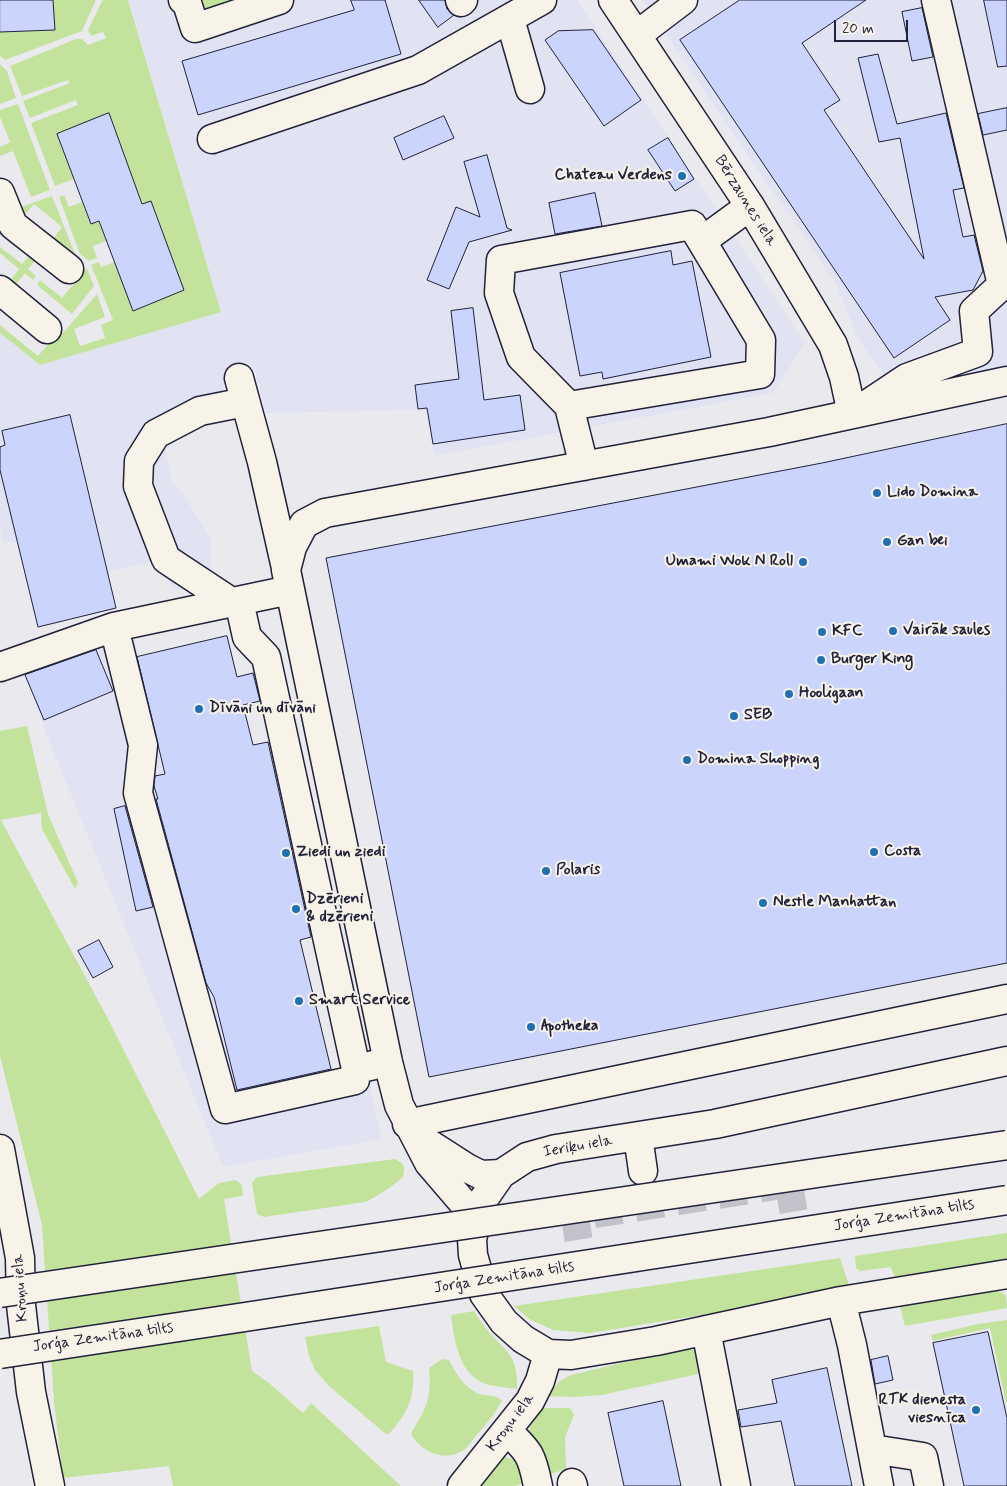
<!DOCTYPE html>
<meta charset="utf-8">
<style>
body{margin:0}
#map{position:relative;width:1007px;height:1486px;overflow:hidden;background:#eaeaee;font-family:Mynerve,sans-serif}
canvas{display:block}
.scale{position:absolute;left:834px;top:20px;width:74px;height:22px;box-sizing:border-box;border:2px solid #22223b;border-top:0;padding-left:6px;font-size:15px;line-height:18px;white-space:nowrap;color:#22223b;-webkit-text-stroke:4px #f7f3e8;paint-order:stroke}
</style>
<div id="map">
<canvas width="1007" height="1486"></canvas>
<div class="scale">20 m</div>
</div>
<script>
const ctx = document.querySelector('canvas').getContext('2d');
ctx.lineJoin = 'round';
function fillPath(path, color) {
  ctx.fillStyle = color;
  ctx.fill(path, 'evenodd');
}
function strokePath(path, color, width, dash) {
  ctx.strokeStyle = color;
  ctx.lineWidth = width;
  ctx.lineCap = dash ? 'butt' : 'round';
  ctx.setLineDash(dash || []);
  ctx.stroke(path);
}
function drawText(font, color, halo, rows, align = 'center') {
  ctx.font = font + ' Mynerve,sans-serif';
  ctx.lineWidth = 4;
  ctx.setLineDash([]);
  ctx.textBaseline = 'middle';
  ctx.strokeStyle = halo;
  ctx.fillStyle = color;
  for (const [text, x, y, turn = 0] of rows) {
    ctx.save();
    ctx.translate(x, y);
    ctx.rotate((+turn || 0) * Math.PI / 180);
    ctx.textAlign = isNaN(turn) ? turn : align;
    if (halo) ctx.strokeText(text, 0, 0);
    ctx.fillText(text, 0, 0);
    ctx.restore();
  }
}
fillPath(new Path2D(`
 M129,0H577L805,343L773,393L434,456L426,410L266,413L255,370L222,387L223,417L202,420L174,438L166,451L171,480L183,494L211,539V575L200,582L176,591L153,562L108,572L116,608L38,627L17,542L4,543L0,529V333L40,365L221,312Z
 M642,0H1007V371L895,395L893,387L858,339L836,284Z
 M135,639L165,774L153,778L198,968L214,997L237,1093L364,1062L382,1139L223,1167L45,731L25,674L94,646Z`), '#e1e3f2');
fillPath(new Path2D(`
 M53,0H96L82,31L5,60L0,55V32L54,30Z
 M104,0H128L221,312L40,365L0,333V325L38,356L59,331L63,333L97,294L105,317L74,329L80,346L105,338L101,325L113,320L91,265L99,262L101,267L115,262L133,310L184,290L151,201L142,204L109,113L57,134L74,179L55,186L31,123L78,105L76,100L30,118L23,101L70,83L68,80L22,96L10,66L76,39H82L88,45L106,38L103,32L91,36L88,30L102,1Z
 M190,0H244L203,13Z
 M0,64L7,71L16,98L0,104Z
 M18,104L50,190L31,197L13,151L0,156V147L10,142L0,117V110Z
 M64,195L69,207L82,202L91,224L99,221L106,241L93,246L97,258L89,261L80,254L59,197Z
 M52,196L75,254L73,256L52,240L62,227L34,204L25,215L18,208Z
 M0,247L22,264L32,253L38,258L28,269L36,276L33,280L25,273L15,286L9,282L19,269L0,253Z
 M87,268L94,286L72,314L37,285L40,280L62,298Z
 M27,726L48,814L78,883L75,889L42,829L41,813L1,820L107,1017L199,1199L219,1183L236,1180L242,1185L243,1196L224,1199L252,1371L269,1383L303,1413L311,1403L401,1486H173L169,1466L63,1478L54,1402L42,1225L0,1056V731Z
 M395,1159L403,1164C404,1168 405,1172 403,1176C399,1183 373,1199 365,1202L264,1217L257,1214L252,1183L257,1177Z
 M1007,1233V1260L895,1278L891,1267L860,1271L856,1268L855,1256Z
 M840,1258L849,1285L720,1312L590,1333L553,1330L529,1319L514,1306Z
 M994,1289L1006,1295L1007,1308L905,1326L899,1303Z
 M474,1311C479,1318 483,1325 488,1331C508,1354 518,1355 517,1389C505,1387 486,1387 476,1379C457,1364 454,1337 451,1315Z
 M1007,1320V1403H1006L990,1328L933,1341L931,1335L978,1324Z
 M379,1326L386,1362L413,1371C415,1398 407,1414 389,1434H386L329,1386L315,1370L309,1356L305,1337Z
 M685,1348C703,1351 702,1356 707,1372L602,1395L575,1397L546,1396L560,1381L571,1375Z
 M442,1359L449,1360C455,1372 464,1387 477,1393C486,1397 495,1393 502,1401C494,1415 485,1426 474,1438C471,1442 468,1447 464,1450C445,1463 421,1452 411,1434C426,1407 432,1400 429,1368Z
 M539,1408H570L574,1415L565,1437L566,1469L545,1476C540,1464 529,1443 529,1430C529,1422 535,1415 539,1408Z
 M504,1457C520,1459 523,1467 530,1481L515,1486H479L497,1463Z`), '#c3e39c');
const building = new Path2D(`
 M0,0H53L55,30L0,32Z
 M351,0H385L401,54L198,115L182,61L354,10Z
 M419,0H445L447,9L454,15L438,27Z
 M740,0H866L802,43L840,100L824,110L924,259L900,138L879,142L858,58L878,54L897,124L946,113L964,188L953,190L963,237L974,235L983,271L973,290L935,297L950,320L894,358L680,40Z
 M984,0H1007V66L998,67Z
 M922,8L933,57L912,61L902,12Z
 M593,30L641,100L604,126L545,40L558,31Z
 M1007,108V130L983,135L978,114Z
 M109,113L142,204L151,201L184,290L133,311L99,221L91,224L57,134Z
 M444,116L454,138L403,160L394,138Z
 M668,138L694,179L675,191L648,150Z
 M487,155L507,228L512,230L469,242L449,289L427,280L456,207L480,217L464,162Z
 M595,193L602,226L555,234L549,203Z
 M671,251L673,265L692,261L711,357L603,379L602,372L580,376L560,273Z
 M473,308L484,400L520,395L525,430L433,444L427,408L418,409L415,385L459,379L451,311Z
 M70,415L116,608L38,627L0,470V447L5,445L2,431Z
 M1007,424V963L429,1077L326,558L822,463Z
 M227,636L237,677L253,673L260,701L243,705L253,745L268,742L311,937L300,940L331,1069L237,1090L214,997L206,983L156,799H158L154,786L155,776L165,774L137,657Z
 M96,650L113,691L44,720L25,675Z
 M125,806L153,907L136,911L114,809Z
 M99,940L113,967L93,978L78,951Z
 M988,1332L1007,1418V1486H964L933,1343Z
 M888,1356L893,1380L875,1384L871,1360Z
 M827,1368L852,1486H795L781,1421L741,1427L738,1410L777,1403L772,1380Z
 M663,1401L681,1486H624L608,1413Z`);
fillPath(building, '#cbd4fc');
strokePath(building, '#22223b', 1);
strokePath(new Path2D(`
 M789,1184L797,1233L583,1267L575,1217Z`), '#c2c2ca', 28, [28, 14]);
const minor = new Path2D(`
 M183,0L187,3L195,28L279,0
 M460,0L461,2L463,0
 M613,0L750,206L833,345L844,377L852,414
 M936,0L1002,285
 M510,19L530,89
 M637,35L683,0
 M212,139L418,70L542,0
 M0,193L13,225L69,269
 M702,241L750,206
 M0,290L47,329
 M239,378L262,462L286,568
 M868,404L907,378L978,352L974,311L1002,285L1007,284
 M569,406L760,374L761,340L692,225L501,260L499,293L521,357L569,406L584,466
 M239,601L247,637L266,657L356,1069L374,1065
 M231,602L166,559L138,486L139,461L156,434L200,411L245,402
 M114,627L143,745L138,793L225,1109L355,1080L356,1069
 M0,667L114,627L290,590
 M1007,1061L715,1124L556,1149L527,1157L501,1174L483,1200L477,1219L472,1239L473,1255L484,1294L504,1322L523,1339L548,1354L571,1355L656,1341L841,1301L1007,1274
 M407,1124L1007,999
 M414,1134L467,1168L481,1175L501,1174
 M638,1136L643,1171
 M0,1149L20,1258L21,1305L31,1392L50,1486
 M477,1219L429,1163L399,1105L388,1062L286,570L292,547L304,524L325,513L769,432L1007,381
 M841,1301L852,1345L879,1486
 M706,1330L736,1486
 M507,1431C530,1452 532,1456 538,1486
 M872,1449L923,1457L929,1486
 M572,1483L573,1486
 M462,1486L530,1401L540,1381L548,1354`);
strokePath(minor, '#22223b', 31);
strokePath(minor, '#f7f3e8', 28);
const majorBridge = new Path2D(`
 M0,1293L1007,1145
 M0,1354L245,1317L1007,1200`);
strokePath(majorBridge, '#22223b', 31, []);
strokePath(majorBridge, '#f7f3e8', 28);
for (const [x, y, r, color] of [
 [682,176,5,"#1f6fb2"],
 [877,493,5,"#1f6fb2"],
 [887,542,5,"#1f6fb2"],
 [803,562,5,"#1f6fb2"],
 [893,631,5,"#1f6fb2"],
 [822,632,5,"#1f6fb2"],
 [821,660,5,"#1f6fb2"],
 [789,694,5,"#1f6fb2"],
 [199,709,5,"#1f6fb2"],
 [734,716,5,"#1f6fb2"],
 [687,760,5,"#1f6fb2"],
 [874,852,5,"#1f6fb2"],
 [286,853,5,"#1f6fb2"],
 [546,871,5,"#1f6fb2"],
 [763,903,5,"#1f6fb2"],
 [296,909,5,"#1f6fb2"],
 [299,1001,5,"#1f6fb2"],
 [531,1027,5,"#1f6fb2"],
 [976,1410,5,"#1f6fb2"]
]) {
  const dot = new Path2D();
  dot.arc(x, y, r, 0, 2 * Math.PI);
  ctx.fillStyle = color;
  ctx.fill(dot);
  strokePath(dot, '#f7f3e8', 2);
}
drawText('bold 16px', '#22223b', '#f7f3e8', [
 ["Chateau Verdens",672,176,"right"],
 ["Lido Domina",887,493],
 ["Gan bei",897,542],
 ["Umami Wok N Roll",793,562,"right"],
 ["Vairāk saules",903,631],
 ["KFC",832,632],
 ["Burger King",831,660],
 ["Hooligaan",799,694],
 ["Dīvāni un dīvāni",209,709],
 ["SEB",744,716],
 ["Domina Shopping",697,760],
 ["Costa",884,852],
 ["Ziedi un ziedi",296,853],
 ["Polaris",556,871],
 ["Dzērieni",306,900],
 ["& dzērieni",306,918],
 ["Nestle Manhattan",773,903],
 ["Smart Service",309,1001],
 ["Apotheka",541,1027],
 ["RTK dienesta",966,1401,"right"],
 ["viesnīca",966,1419,"right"]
], 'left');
drawText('16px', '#22223b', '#f7f3e8', [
 ["Bērzaunes iela",745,201,58],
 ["Ieriķu iela",578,1147,-10],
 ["Jorģa Zemitāna tilts",904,1216,-9],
 ["Jorģa Zemitāna tilts",504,1278,-9],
 ["Kroņu iela",21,1288,-94],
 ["Jorģa Zemitāna tilts",103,1338,-8],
 ["Kroņu iela",511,1423,-53]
]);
</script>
